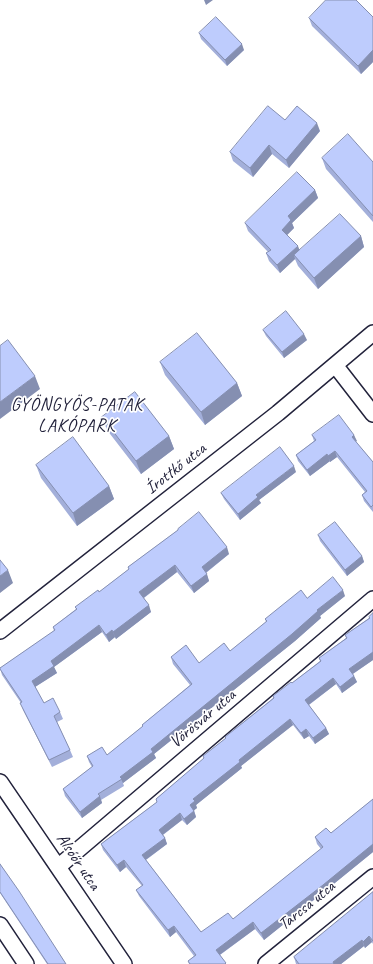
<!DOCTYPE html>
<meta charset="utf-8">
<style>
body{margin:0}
canvas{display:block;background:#fff}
</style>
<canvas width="373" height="964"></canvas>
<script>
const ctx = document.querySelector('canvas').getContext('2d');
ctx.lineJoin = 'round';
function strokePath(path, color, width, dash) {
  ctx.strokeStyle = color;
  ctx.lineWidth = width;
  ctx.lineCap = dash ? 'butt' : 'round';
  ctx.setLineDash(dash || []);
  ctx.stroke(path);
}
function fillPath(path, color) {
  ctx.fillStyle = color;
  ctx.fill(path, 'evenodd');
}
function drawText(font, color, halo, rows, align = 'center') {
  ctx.font = font + ' Caveat,sans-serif';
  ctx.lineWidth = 3.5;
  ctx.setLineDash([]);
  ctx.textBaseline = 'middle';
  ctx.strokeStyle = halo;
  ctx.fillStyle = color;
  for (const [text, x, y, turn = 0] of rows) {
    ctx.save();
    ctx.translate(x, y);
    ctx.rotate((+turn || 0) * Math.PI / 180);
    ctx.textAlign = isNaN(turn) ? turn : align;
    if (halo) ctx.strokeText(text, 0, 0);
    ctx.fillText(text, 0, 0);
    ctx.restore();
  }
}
const street = new Path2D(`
 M335,365L373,414
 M0,631L278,413L373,333
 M0,782L124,964
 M58,867L373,599
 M0,925L26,964
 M266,964L373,877`);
strokePath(street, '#22223b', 18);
strokePath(street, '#fff', 15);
fillPath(new Path2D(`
 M373,17V62L361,74L312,26L309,18Z
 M199,33L244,50L227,66L201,39Z
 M285,120L320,131L289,168L272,154L253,177L233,161L230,152Z
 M322,158L373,162V222L326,169Z
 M315,190L318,198L292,223L294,228L287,235L300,250L361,236L364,247L318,289L298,266L295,259L280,273L269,261L266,253L268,252L248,231L245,223Z
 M263,330L307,340L284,358L266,336Z
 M160,362L237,383L242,396L205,425L165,375Z
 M102,417L169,436L174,449L141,474L107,430Z
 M312,435H354L356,442L373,462V512L364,501L362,495L365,492L337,457L330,462V461L310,476L298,461L296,455L314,441Z
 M36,465L109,486L114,499L77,526L41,478Z
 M296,472L259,500L261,503L240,520L224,499L221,493Z
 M178,529L229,554L206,573L209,581L194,593L177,572L144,598L151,612L116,639L115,637L109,642L102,632L54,667L57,673L35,687L44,703L60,712L63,719L57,722L70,750L73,757L52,767L23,710L21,703L2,675L0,668L54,631L53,627L76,609L75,607L99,592L129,569L128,567L178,530Z
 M318,535L362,556L364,562L347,576L320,541Z
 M345,596L320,616L321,618L295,641L154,754L156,758L123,783L124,786L101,800L102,803L82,818L65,796L63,789L92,767L89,762L87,756L107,755L143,726L142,725L190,685L173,664L171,657L199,663L230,651L266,622L265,619L307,598Z
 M373,613V660L353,674L357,682L342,693L336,684L309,705L326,728L329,734L315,744L309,736L304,739L293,725L241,766L242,768L196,805L197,808L194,810L196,817L187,825L182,820L163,835L165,838L167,844L146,860L201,932L233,919L321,849L317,844L315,837L331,833L373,799V852L325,891L264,940L255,929L220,955L226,964H189L188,961L194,956L176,932L170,937L139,896L136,890L142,886L126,867L120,872L103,850L101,844L157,802L156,799L204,759L203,756L226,738L225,737L273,698V696L292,683L320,661L319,658L346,638L345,635L369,618V617Z
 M0,864L66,964H47L0,893Z
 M373,892V944L372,942L365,948L364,946L341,964H296L294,957Z`), '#a3afda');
fillPath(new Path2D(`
 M204,0H213L206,5Z
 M242,44L244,50L227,66L225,60Z
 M373,50V62L361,74L358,66Z
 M317,123L320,131L289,168L286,160Z
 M269,145L272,154L253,177L250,168Z
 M315,190L318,198L292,223L294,228L284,238L282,230L288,216Z
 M361,236L364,247L318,289L314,278Z
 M298,246L301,254L294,255L295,259L280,273L277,265Z
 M304,334L307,340L284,358L282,352Z
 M35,376L40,389L0,419V402Z
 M237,383L242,396L205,425L201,412Z
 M354,435L357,441L354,443L352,437Z
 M169,436L174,449L141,474L136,461Z
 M335,451L337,457L330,462L328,456Z
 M327,454L330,461L310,476L307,470Z
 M294,466L296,472L259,500L261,503L240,520L238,514L256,495Z
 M109,486L114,499L77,526L73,513Z
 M227,547L229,554L204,574L202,567Z
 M362,556L364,562L347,576L345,570Z
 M175,565L177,572L142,599L139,592Z
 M8,570L13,583L0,593V576Z
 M207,574L209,581L194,593L191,586Z
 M343,590L345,596L320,616L321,618L295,641L154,754L156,758L123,783L120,777L151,749L317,610Z
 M149,605L151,612L116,639L113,632Z
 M99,625L102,632L54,667L57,673L35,687L32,681L51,661Z
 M112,630L115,637L109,642L106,635Z
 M373,652V660L351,675L349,669Z
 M354,676L357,682L342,693L340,687Z
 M333,678L336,684L307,706L305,700Z
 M290,719L293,725L241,766L242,768L196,805L197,808L192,812L190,805L193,799L239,760Z
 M326,728L329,734L315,744L313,738Z
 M306,729L309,736L304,739L301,733Z
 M100,796L102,803L82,818L80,812Z
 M194,811L196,817L187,825L184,819Z
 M180,813L182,820L161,836L159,830Z
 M165,838L167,844L144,861L142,855Z
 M373,844V852L325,891L264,940L261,933Z
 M124,860L126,867L120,872L117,865Z
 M253,922L255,929L218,956L216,950Z
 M174,926L176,932L170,937L168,930Z
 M369,936L372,942L365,948L363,942Z
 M362,940L364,946L341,964H333V962Z`), '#858fb1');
const building = new Path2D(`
 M326,0H356L373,17V50L358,66L309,18Z
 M216,17L242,44L225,60L199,33Z
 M268,106L285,120L297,106L317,123L286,160L269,145L250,168L230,152Z
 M348,134L373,162V216L322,158Z
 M297,172L315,190L288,216L291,220L282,230L298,246L277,265L266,253L271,250L245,223Z
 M340,214L361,236L314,278L294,255Z
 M286,311L304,334L282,352L263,330Z
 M197,333L237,383L201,412L160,362Z
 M8,340L35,376L0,402V346Z
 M135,392L169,436L136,461L102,417Z
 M339,415L354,435L352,437L373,462V505L371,507L362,495L367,491L335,451L328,456L327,454L307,470L296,455L316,440L312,435Z
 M73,437L109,486L73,513L36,465Z
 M280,447L294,466L256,495L258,497L238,514L221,493Z
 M199,512L227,547L202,567L207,574L191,586L175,565L139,592L149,605L113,632L112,630L106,635L99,625L51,661L54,666L32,681L44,703L53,698L60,712L54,716L70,750L49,760L20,703L22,702L0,669V668L55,630L53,627L77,609L75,607L98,590L99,592L129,569L128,567L178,530V529Z
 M335,522L362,556L345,570L318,535Z
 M0,560L8,570L0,576Z
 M333,577L343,590L317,610L318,611L292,634L151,749L153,752L120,777L122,779L98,794L100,796L80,812L63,789L93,766L87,756L102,747L107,755L143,726L142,725L192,684L171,657L186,645L199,663L224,643L230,651L267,621L265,619L301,590L307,598Z
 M373,613V652L349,669L354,676L340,687L333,678L305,700L326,728L313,738L306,729L301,733L290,719L239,760L240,762L193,799L195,801L190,805L194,811L184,819L180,813L159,830L165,838L142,855L201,932L228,913L233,919L323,847L315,837L326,828L331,833L373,799V844L323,885L261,933L253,922L216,950L226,963L225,964H190L188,961L196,955L174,926L168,930L136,890L143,885L124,860L117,865L101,844L157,802L156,799L204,758L203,756L226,738L225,737L274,698L273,696L291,682L292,683L321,661L319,658L347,638L345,635L370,618L369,617Z
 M0,864L19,891L66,964H48L0,892Z
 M373,892V941L369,936L363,942L362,940L333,962L334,964H299L294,957Z`);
fillPath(building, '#beccfd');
strokePath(building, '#858fb1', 1);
drawText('17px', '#22223b', '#fff', [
 ["Írottkő utca",176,469,-38],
 ["Vörösvár utca",203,719,-40],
 ["Alsóőr utca",78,862,56],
 ["Tarcsa utca",307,906,-39]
]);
ctx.letterSpacing = '1px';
drawText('18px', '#22223b', '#fff', [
 ["GYÖNGYÖS-PATAK",77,405],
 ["LAKÓPARK",77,426]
]);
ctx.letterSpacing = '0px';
</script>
